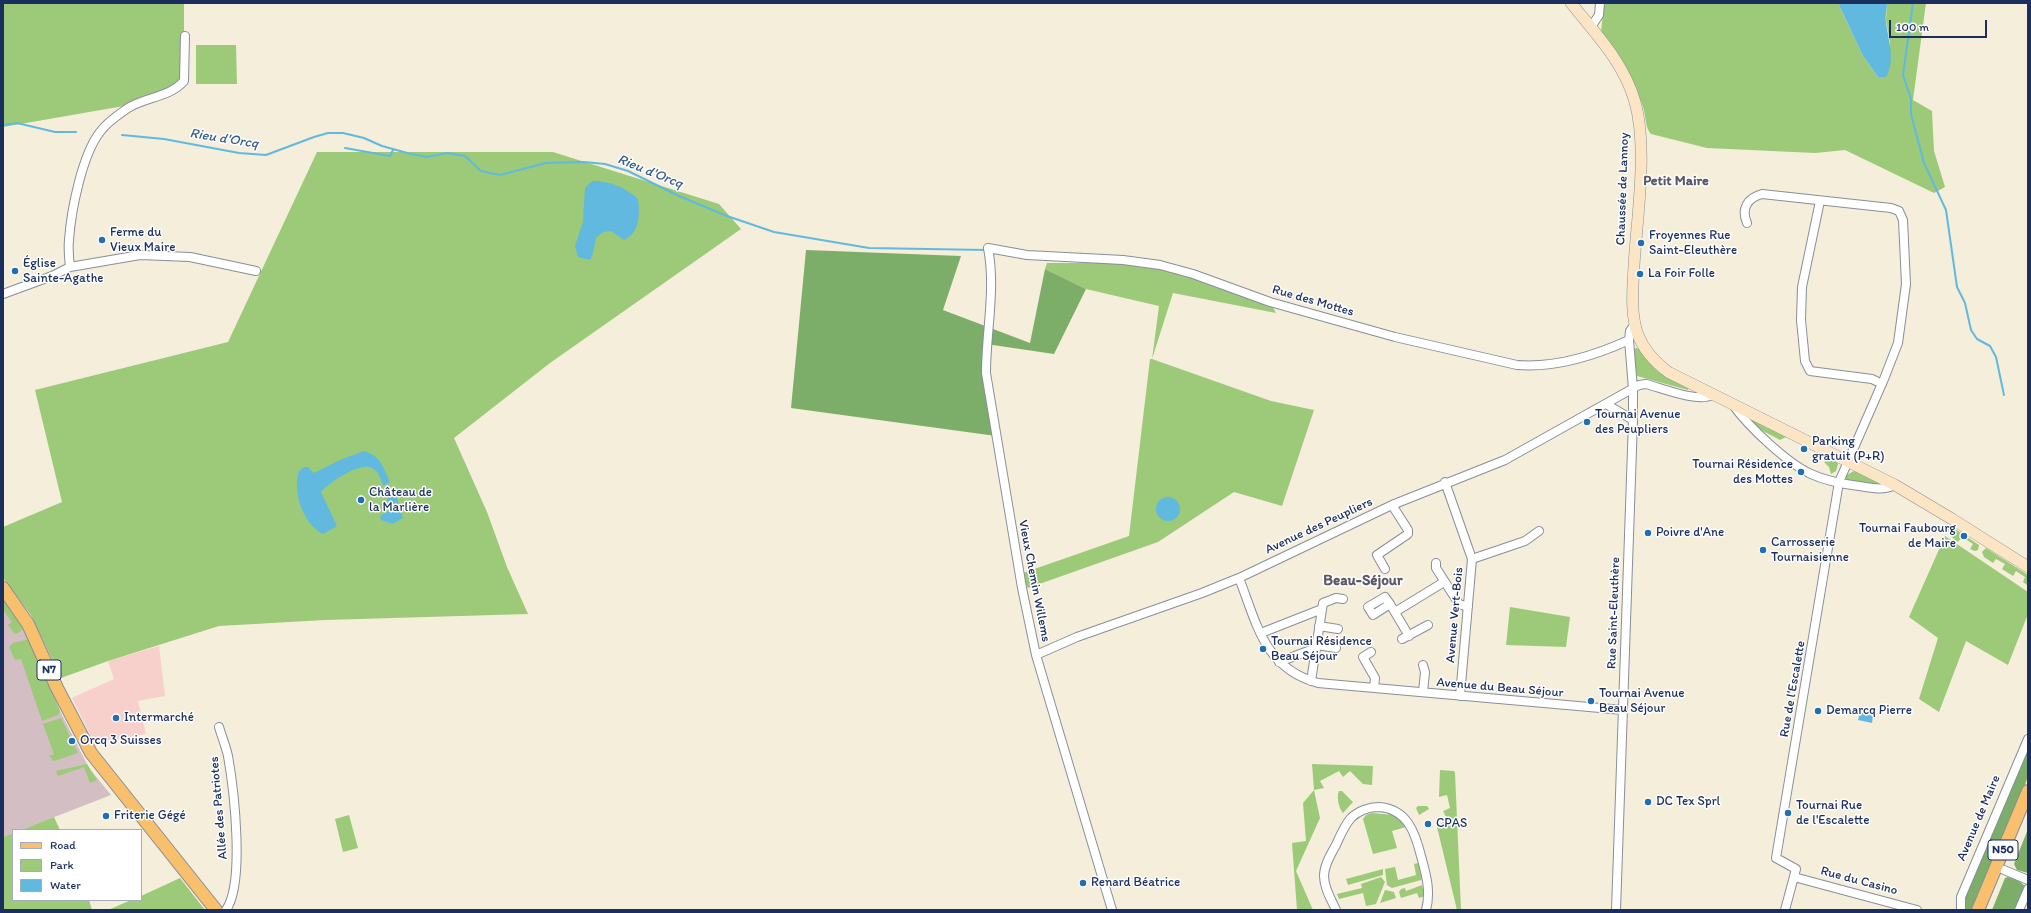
<!DOCTYPE html>
<meta charset="utf-8">
<style>
body{margin:0}
#map{position:relative;width:2031px;height:913px;overflow:hidden;background:#f5eedb;font-family:Itim,sans-serif}
canvas{display:block}
.frame{position:absolute;inset:0;border:4px solid #1b2f5e;pointer-events:none}
.legend{position:absolute;left:12px;top:829px;width:130px;height:72px;box-sizing:border-box;background:#fff;border:1px solid #a4acbf;margin:0;padding:5px 7px;list-style:none;font-size:12px;color:#1b2f5e}
.legend li{display:flex;align-items:center;gap:8px;height:20px}
.legend b{width:20px;border:1px solid #a4acbf}
.scale{position:absolute;left:1889px;top:20px;width:98px;height:18px;box-sizing:border-box;border:2px solid #1b2f5e;border-top:0;padding-left:5px;font-size:12px;line-height:14px;white-space:nowrap;color:#1b2f5e;-webkit-text-stroke:3px #fff;paint-order:stroke}
</style>
<div id="map">
<canvas width="2031" height="913"></canvas>
<div class="frame"></div>
<ul class="legend">
<li><b style="height:5px;background:#f8bf6c"></b>Road</li>
<li><b style="height:11px;background:#9cca79"></b>Park</li>
<li><b style="height:11px;background:#62b9df"></b>Water</li>
</ul>
<div class="scale">100 m</div>
</div>
<script>
const ctx = document.querySelector('canvas').getContext('2d');
ctx.lineJoin = 'round';
function fillPath(path, color) {
  ctx.fillStyle = color;
  ctx.fill(path, 'evenodd');
}
function strokePath(path, color, width, dash) {
  ctx.strokeStyle = color;
  ctx.lineWidth = width;
  ctx.lineCap = dash ? 'butt' : 'round';
  ctx.setLineDash(dash || []);
  ctx.stroke(path);
}
function drawText(font, color, halo, rows, align = 'center') {
  ctx.font = font + ' Itim,sans-serif';
  ctx.lineWidth = 3;
  ctx.setLineDash([]);
  ctx.textBaseline = 'middle';
  ctx.strokeStyle = halo;
  ctx.fillStyle = color;
  for (const [text, x, y, turn = 0] of rows) {
    ctx.save();
    ctx.translate(x, y);
    ctx.rotate((+turn || 0) * Math.PI / 180);
    ctx.textAlign = isNaN(turn) ? turn : align;
    if (halo) ctx.strokeText(text, 0, 0);
    ctx.fillText(text, 0, 0);
    ctx.restore();
  }
}
fillPath(new Path2D(`
 M159,646L165,696L138,701L146,734L94,743L72,698L114,679L108,661Z`), '#f7d0cc');
fillPath(new Path2D(`
 M3,599L30,639L61,713L89,768L111,795L21,830H13V833L3,837Z`), '#d2bec3');
fillPath(new Path2D(`
 M3,3H184V81L141,103L3,127Z
 M1604,3H1838L1863,56L1878,77H1886L1890,43L1886,20L1887,3H1926L1913,100L1932,111L1934,151L1945,187L1934,193L1845,150L1815,153L1707,148L1651,134C1645,128 1646,116 1643,107C1634,78 1619,56 1601,32Z
 M196,45H236L237,84H196Z
 M317,152H553L719,204L741,229L550,363L454,438L487,512L507,567L528,614L325,620L219,626L108,661L61,678L31,615L3,578V527L62,502L35,390L228,342Z
 M1047,263H1146L1270,302L1276,313L1173,293L1152,359L1271,401L1314,410L1282,506L1234,492L1158,542L1028,588L1020,574L1129,536L1150,359H1152L1159,306L1086,289L1045,269Z
 M1636,348L1640,349L1688,387V390L1637,376L1632,351Z
 M1750,419L1835,460L1838,464L1836,471L1831,474L1829,467L1824,462L1830,459L1786,437L1780,440L1763,431L1749,420Z
 M1854,471H1858L1878,481L1877,485L1845,480V476Z
 M1949,525L1979,545L1978,550L1975,551L1970,549L1973,544L1962,537L1958,542C1952,537 1946,534 1949,525Z
 M1945,536L2028,592V614L2008,665L1966,641L1939,712L1919,699L1938,638L1909,617Z
 M1986,548L2028,575L2027,585L2023,582L2025,577L2016,571L2013,576L2002,569L2005,564L1996,559L1993,563L1984,557L1982,552Z
 M3,599L23,628L20,632L15,634L8,625L12,622L3,610Z
 M1510,607L1570,617L1566,647L1506,645Z
 M30,639L60,711L58,715L42,721L21,659L15,660L9,647L13,643Z
 M61,718L78,753L54,761L49,756L54,754L43,724Z
 M87,764L97,780L90,783L84,767L58,776L56,771Z
 M1312,764L1373,766L1372,785L1363,784L1350,771L1343,777L1339,771L1320,781L1324,788L1314,790Z
 M1440,770L1454,771L1455,773L1461,910H1457L1437,827L1447,819L1443,811L1450,808L1447,795L1439,797Z
 M1314,790L1320,818L1296,871L1313,910H1297L1292,843L1306,841L1303,803Z
 M1339,791H1342L1353,802L1343,813C1339,809 1336,796 1339,791Z
 M1418,806H1427L1429,809L1419,815L1416,808Z
 M1372,813L1394,815L1406,827L1392,831L1397,848L1373,854L1363,819L1366,815Z
 M349,815L358,848L343,852L335,819Z
 M54,817L60,830H21Z
 M13,833V900H89L92,910H3V837Z
 M1418,863L1422,877L1421,880L1392,888L1387,885L1385,869L1395,867L1398,880L1416,875L1414,864Z
 M1383,869V875L1348,885L1346,879Z
 M1381,877L1385,882L1376,904L1366,906L1363,893L1339,899L1337,894L1362,888L1361,884Z
 M180,878L205,910H108L131,900H141V896Z
 M1422,885L1425,896L1419,898L1417,893L1401,898L1399,892L1401,889L1405,888L1406,891Z
 M1385,890L1394,892L1396,898L1380,903Z`), '#9cca79');
fillPath(new Path2D(`
 M806,250L961,256L943,310L1030,343L1045,269L1086,289L1054,354L986,344L996,436L791,408Z
 M2028,748V776L2024,788L1973,910H1964V896Z
 M2028,829V873L2017,870L2014,864Z
 M2008,877L2019,881L2025,886L2015,910H1992L2005,878Z`), '#7dae69');
fillPath(new Path2D(`
 M1838,3H1887C1887,9 1885,16 1886,22C1888,39 1896,61 1886,77H1878L1863,56Z
 M592,181C610,181 625,187 638,199C640,214 640,233 624,240L611,231L603,232L596,238L593,253L590,260L578,257L575,246L583,222L585,188Z
 M364,451C381,456 383,467 390,482L383,486C381,480 379,471 372,468C361,461 328,483 321,492L337,526L323,534C303,524 292,492 299,471L304,467H308L314,473L340,460Z
 M392,491L396,495L403,518L393,524L381,520L380,516L390,510L385,493Z
 M1156 509a12 12 0 1 1 24 0a12 12 0 1 1-24 0Z
 M1860,712L1873,716L1872,723L1858,720Z`), '#62b9df');
strokePath(new Path2D(`
 M1913,3L1903,75L1911,99V114L1924,163L1946,210L1957,287L1965,303L1971,330L1977,339L1990,346L1996,357L2004,395
 M3,125L17,123L55,132H76
 M122,135L164,139L239,153L266,155L314,137L328,133H343L364,138L382,146L411,154L427,157L447,153L465,156L481,171L500,175L546,163L584,162L605,164L628,171L679,196L727,216L774,232L869,248L986,250
 M345,148L390,156L393,150`), '#62b9df', 2);
const minor = new Path2D(`
 M1591,27L1599,15L1600,3
 M1820,201L1802,287L1801,320L1805,361L1810,371L1872,379L1882,384
 M1747,223C1741,209 1747,198 1762,194L1891,208L1899,211L1903,220L1906,284L1898,343L1884,379L1839,482L1776,858L1796,869L1785,910
 M70,267C69,258 68,249 69,240C71,211 82,155 100,132C107,122 118,115 128,108C146,97 170,97 184,81L185,36
 M3,294L52,276L70,267L140,255L190,257L256,271
 M1606,404L1633,420
 M1733,405C1749,427 1787,463 1811,474C1826,481 1843,484 1859,486C1872,488 1883,491 1895,485
 M1445,482L1472,559L1460,696
 M1472,559L1525,541L1539,531
 M1436,563V568L1459,604L1468,607
 M1385,569L1377,555L1408,534V530L1392,505
 M1239,578C1257,624 1264,668 1318,683L1623,710
 M1390,604L1385,597L1368,607L1373,615L1390,604L1409,636
 M1395,612L1444,582
 M1319,626L1338,629
 M1261,633L1322,609
 M1402,639L1428,625
 M1317,645L1336,648
 M1371,652L1363,657L1375,678L1374,688
 M1036,655L1077,637L1202,593L1239,578L1392,505L1505,460L1639,385L1646,384C1662,388 1698,403 1712,395
 M1279,662L1316,648
 M1311,681L1323,603L1336,598L1343,599
 M1423,692L1425,672L1423,665
 M219,727C222,737 226,747 228,756C234,790 245,883 226,910
 M2004,870L2028,880
 M1794,877L1917,910
 M1112,910L1036,655L1022,588L986,373C986,332 996,289 988,248L1027,255L1123,260L1160,265L1193,274L1270,302L1395,337L1517,365C1555,368 1594,356 1629,340
 M1336,910C1331,899 1324,888 1324,876C1324,865 1331,854 1336,845C1340,836 1344,826 1351,818C1358,811 1369,807 1379,807C1407,809 1415,832 1421,856C1426,874 1431,891 1426,910
 M1616,910L1633,420V389L1629,340L1630,331L1635,324
 M1961,910V897L2028,739
 M2019,910L2028,889`);
const secondary = new Path2D(`
 M1571,3C1596,34 1624,63 1635,102C1648,148 1637,217 1634,265C1633,288 1630,313 1638,335C1644,351 1655,362 1668,372L1895,485L1952,519L2028,567`);
const primary = new Path2D(`
 M3,588L28,624L57,688L91,753L216,910
 M1978,910L2028,791`);
strokePath(minor, '#888e9c', 10);
strokePath(secondary, '#888e9c', 12);
strokePath(primary, '#888e9c', 14);
strokePath(minor, '#fff', 8);
strokePath(secondary, '#fce5c4', 11);
strokePath(primary, '#f8bf6c', 12);
for (const [x, y, r, color] of [
 [102,240,4,"#1f6fb2"],
 [1641,243,4,"#1f6fb2"],
 [15,271,4,"#1f6fb2"],
 [1640,274,4,"#1f6fb2"],
 [1587,422,4,"#1f6fb2"],
 [1804,449,4,"#1f6fb2"],
 [1801,472,4,"#1f6fb2"],
 [361,500,4,"#1f6fb2"],
 [1648,533,4,"#1f6fb2"],
 [1964,536,4,"#1f6fb2"],
 [1763,550,4,"#1f6fb2"],
 [1263,649,4,"#1f6fb2"],
 [1591,701,4,"#1f6fb2"],
 [1818,711,4,"#1f6fb2"],
 [116,718,4,"#1f6fb2"],
 [72,741,4,"#1f6fb2"],
 [1648,802,4,"#1f6fb2"],
 [1788,813,4,"#1f6fb2"],
 [106,816,4,"#1f6fb2"],
 [1428,824,4,"#1f6fb2"],
 [1083,883,4,"#1f6fb2"]
]) {
  const dot = new Path2D();
  dot.arc(x, y, r, 0, 2 * Math.PI);
  ctx.fillStyle = color;
  ctx.fill(dot);
  strokePath(dot, '#fff', 1.5);
}
for (const [x, y, w] of [
 [49,670,24],
 [2003,850,30]
]) {
  const box = new Path2D();
  box.roundRect(x - w / 2, y - 10, w, 20, 3);
  ctx.fillStyle = '#fff';
  ctx.fill(box);
  strokePath(box, '#1b2f5e', 1);
}
drawText('bold 12px', '#1b2f5e', null, [
 ["N7",49,670],
 ["N50",2003,850]
]);
drawText('13px', '#1b2f5e', '#fff', [
 ["Chaussée de Lannoy",1623,189,-88],
 ["Rue des Mottes",1313,301,16],
 ["Avenue des Peupliers",1319,526,-25],
 ["Vieux Chemin Willems",1034,581,79],
 ["Rue Saint-Eleuthère",1614,613,-88],
 ["Avenue Vert-Bois",1455,615,-85],
 ["Avenue du Beau Séjour",1500,688,5],
 ["Rue de l'Escalette",1793,689,-80],
 ["Allée des Patriotes",219,808,-95],
 ["Avenue de Maire",1979,818,-67],
 ["Rue du Casino",1859,881,15]
]);
drawText('13px', '#1b2f5e', '#fff', [
 ["Ferme du",110,233],
 ["Vieux Maire",110,248],
 ["Froyennes Rue",1649,236],
 ["Saint-Eleuthère",1649,251],
 ["Église",23,264],
 ["Sainte-Agathe",23,279],
 ["La Foir Folle",1648,274],
 ["Tournai Avenue",1595,415],
 ["des Peupliers",1595,430],
 ["Parking",1812,442],
 ["gratuit (P+R)",1812,457],
 ["Tournai Résidence",1793,465,"right"],
 ["des Mottes",1793,480,"right"],
 ["Château de",369,493],
 ["la Marlière",369,508],
 ["Tournai Faubourg",1956,529,"right"],
 ["de Maire",1956,544,"right"],
 ["Poivre d'Ane",1656,533],
 ["Carrosserie",1771,543],
 ["Tournaisienne",1771,558],
 ["Tournai Résidence",1271,642],
 ["Beau Séjour",1271,657],
 ["Tournai Avenue",1599,694],
 ["Beau Séjour",1599,709],
 ["Demarcq Pierre",1826,711],
 ["Intermarché",124,718],
 ["Orcq 3 Suisses",80,741],
 ["DC Tex Sprl",1656,802],
 ["Tournai Rue",1796,806],
 ["de l'Escalette",1796,821],
 ["Friterie Gégé",114,816],
 ["CPAS",1436,824],
 ["Renard Béatrice",1091,883]
], 'left');
drawText('italic 14px', '#345f8b', '#fff', [
 ["Rieu d'Orcq",224,139,9],
 ["Rieu d'Orcq",650,172,22]
]);
drawText('bold 14px', '#5c5764', '#fff', [
 ["Petit Maire",1676,181]
]);
drawText('bold 15px', '#5c5764', '#fff', [
 ["Beau-Séjour",1363,581]
]);
</script>
